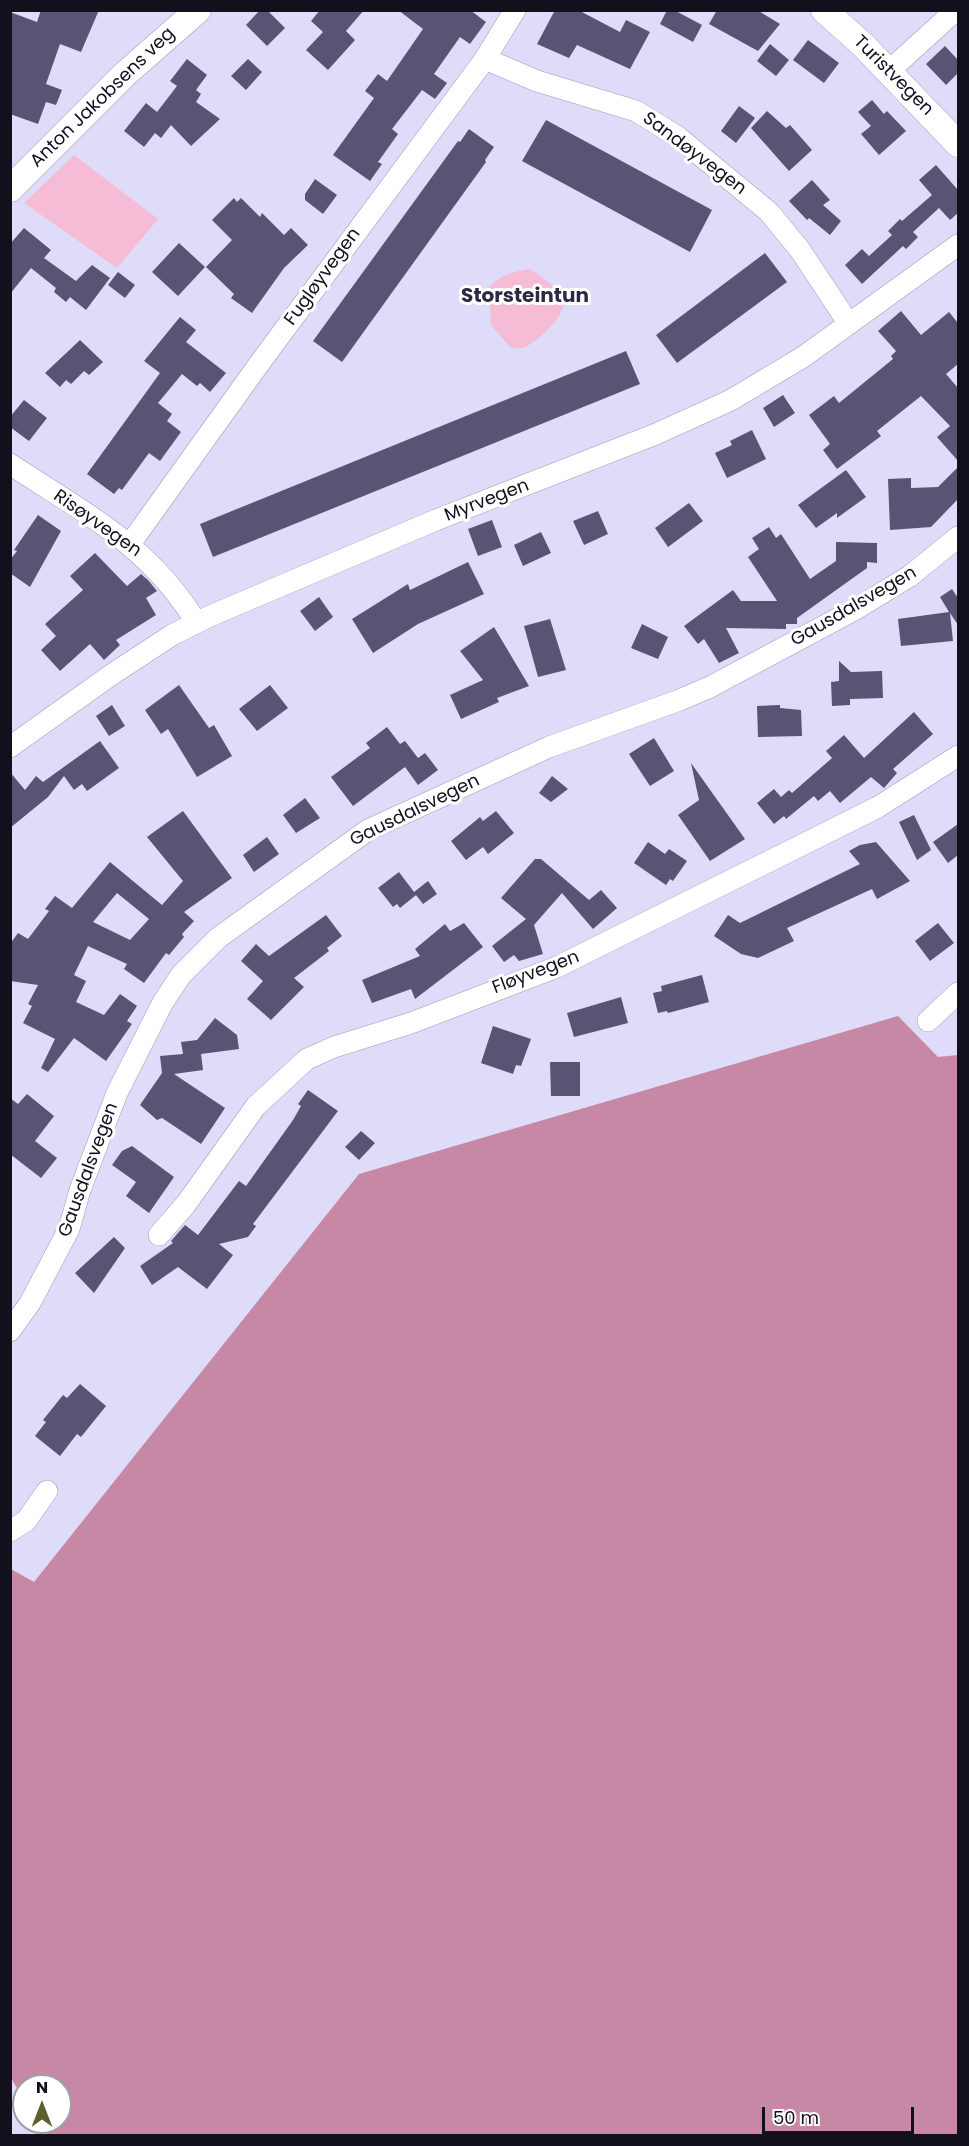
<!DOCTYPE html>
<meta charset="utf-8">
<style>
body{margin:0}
#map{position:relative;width:969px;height:2146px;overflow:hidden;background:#dfdcfa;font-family:Poppins,sans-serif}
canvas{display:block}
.frame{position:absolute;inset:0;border:12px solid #12101d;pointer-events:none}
.north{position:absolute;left:12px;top:2074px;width:60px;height:60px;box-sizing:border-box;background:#fff;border:2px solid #a09fa5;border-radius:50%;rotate:0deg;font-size:16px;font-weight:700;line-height:24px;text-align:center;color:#12101d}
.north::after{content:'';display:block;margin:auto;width:21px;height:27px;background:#5f602d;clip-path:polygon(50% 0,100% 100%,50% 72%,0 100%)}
.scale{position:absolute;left:762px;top:2107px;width:152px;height:27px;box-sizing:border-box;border:3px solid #12101d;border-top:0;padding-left:8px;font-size:18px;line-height:21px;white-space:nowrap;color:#12101d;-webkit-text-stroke:4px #fff;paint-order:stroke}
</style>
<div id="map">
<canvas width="969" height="2146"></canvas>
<div class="frame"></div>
<div class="north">N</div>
<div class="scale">50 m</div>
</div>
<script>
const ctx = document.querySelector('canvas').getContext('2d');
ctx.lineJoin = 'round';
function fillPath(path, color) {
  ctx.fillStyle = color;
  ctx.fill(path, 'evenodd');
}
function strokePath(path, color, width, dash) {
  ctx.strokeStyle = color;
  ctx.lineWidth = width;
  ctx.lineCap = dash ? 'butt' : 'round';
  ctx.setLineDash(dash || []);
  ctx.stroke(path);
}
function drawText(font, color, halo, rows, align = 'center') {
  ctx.font = font + ' Poppins,sans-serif';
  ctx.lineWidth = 6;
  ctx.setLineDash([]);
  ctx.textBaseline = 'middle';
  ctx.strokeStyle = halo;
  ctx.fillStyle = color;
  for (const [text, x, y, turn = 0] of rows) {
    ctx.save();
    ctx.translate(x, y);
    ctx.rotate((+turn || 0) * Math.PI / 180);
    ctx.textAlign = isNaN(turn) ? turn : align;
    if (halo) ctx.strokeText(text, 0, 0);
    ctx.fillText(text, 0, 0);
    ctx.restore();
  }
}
fillPath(new Path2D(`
 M74,155L158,219L117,268L24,203Z
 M530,269C543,277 558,287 563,302C566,316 536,343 525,347C521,349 515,348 511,348L491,325L489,287C500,275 515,271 530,269Z`), '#f6bbd5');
fillPath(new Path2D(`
 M898,1016L938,1057L958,1055V2135H47L38,2122H60V2086H24V2100L11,2078V1569L34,1582L359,1174Z`), '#c688a5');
fillPath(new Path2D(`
 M41,10H99L81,52L60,44L46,84L62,90L56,105L46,102L38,124L10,114V12L37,22Z
 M260,10H267L285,28L267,46L246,25Z
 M320,10H364L346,31L355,40L328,70L306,50L323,32L311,21Z
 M398,10H470L486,22L470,44L460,37L434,74L447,83L435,99L422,90L392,129L398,134L378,162L382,164L370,181L333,155L374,98L365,91L378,74L387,81L423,29Z
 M555,10H578L620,32L626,20L650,32L630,69L577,45L569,58L537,44Z
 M667,10H674L702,25L693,42L660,24Z
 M717,10H757L780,24L758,51L709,24Z
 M808,40L839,63L824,83L793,60Z
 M770,44L789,60L776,76L757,61Z
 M945,46L958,60V73L946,85L926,64Z
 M187,59L207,75L196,90L201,94L196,102L220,119L191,146L171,125L161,138L155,133L144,147L124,131L146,103L157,112L177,86L170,81Z
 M248,59L262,72L246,90L231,76Z
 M872,100L884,114L887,111L906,131L879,155L861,134L871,126L858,112Z
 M739,106L755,118L736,143L721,131Z
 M767,111L786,128L790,125L812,150L789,171L751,128Z
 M546,120L712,210L690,252L522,161Z
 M469,129L494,147L485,160L486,162L342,362L313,341L458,141L460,142Z
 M936,165L958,190V213L950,220L939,208L913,232L918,237L906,249L903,246L862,284L845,265L862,249L869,256L892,235L888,231L900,219L902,221L932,195L919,180Z
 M315,179L337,195L323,214L305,200V194Z
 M812,180L830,200L823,205L841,221L830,235L809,218L807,220L789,201Z
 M234,198L237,202L241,198L260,217L262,213L284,235L291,228L308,245L284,268L252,313L231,298L234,294L206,267L232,240L212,220Z
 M24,228L51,250L44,258L76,281L92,265L110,278L86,310L70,297L66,302L54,292L56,288L31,268L10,294V244Z
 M179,243L205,267L178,296L152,272Z
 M765,253L787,282L677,363L656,335Z
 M118,272L135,285L125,298L108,285Z
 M901,311L921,335L949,312L958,323V364L946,374L958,388V461L937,437L950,426L921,396L877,431L881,436L837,469L823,450L830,444L809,415L834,396L839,403L893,359L891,356L896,351L878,331Z
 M180,317L196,330L186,342L226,373L210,392L200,383L197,386L182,374L158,403L172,414L167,421L181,432L160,461L149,453L122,490L119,488L114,494L87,474L160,373L144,361Z
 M80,340L103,362L89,375L84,371L71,384L66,380L60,387L45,373Z
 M626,351L640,384L213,557L200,524Z
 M783,395L795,413L774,427L763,408Z
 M24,400L47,418L29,441L10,427V417Z
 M752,430L766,459L727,478L715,453L732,445L730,441Z
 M958,467V499L931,527L890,530L888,479L911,478V488L938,487Z
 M846,470L866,497L837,518V513L816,528L798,505Z
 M689,503L703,521L668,547L655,528Z
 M598,511L608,534L584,545L573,521Z
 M38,515L61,531L30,587L10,573V560L17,551L14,550Z
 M492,520L502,547L478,556L468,529Z
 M769,527L776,538L781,534L810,579L836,561V542L877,543V563L867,562V568L797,618V624H786V629L726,628L739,653L719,663L704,639L698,644L684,626L733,590L741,601H777L748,557L759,549L752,538Z
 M541,532L551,553L523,566L514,545Z
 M95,553L127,586L141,574L148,580L157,591L146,598L156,615L116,640L120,645L104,660L90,644L60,671L41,650L56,636L45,624L83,590L70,576Z
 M468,562L484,594L418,624L373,653L352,619L408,584L410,590Z
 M952,589L958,598V625L950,613L953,641L901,646L898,619L949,612L940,597Z
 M319,597L333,617L315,631L300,611Z
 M550,619L566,670L538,677L524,626Z
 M642,624L668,637L658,659L631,648Z
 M494,627L529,686L497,698L499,702L461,719L450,695L483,680L460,651Z
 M839,661L851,672L882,671L883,698L850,699V705L832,706L831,682L839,681Z
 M179,685L209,728L214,725L232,756L197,777L168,729L161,734L145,710Z
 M270,685L288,708L257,731L239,709Z
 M112,705L125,726L109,736L96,716Z
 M780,705V708L801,710L802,736L758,737L757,706Z
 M914,712L933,734L893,769L897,773L884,788L871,777L840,803L830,791L818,801L814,796L786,819L784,816L774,824L757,803L774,789L781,797L789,790L792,793L832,758L826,751L844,735L864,758Z
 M387,727L400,744L405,741L418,758L425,753L438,770L418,785L405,767L353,806L331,777L370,748L366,743Z
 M654,738L674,771L650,786L629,754Z
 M100,741L119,768L87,791L82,784L74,790L64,776L48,797L10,828V772L25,790L36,776L43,782Z
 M691,763L745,839L710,861L678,815L699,800Z
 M552,776L568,789L551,802L539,793Z
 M305,798L320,818L296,833L283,815Z
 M183,811L232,878L184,912L194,921L182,934L184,937L169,955L166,953L144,983L124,969L127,964L88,946L74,975L86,981L76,1002L104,1015L120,994L137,1006L127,1021L132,1024L106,1061L74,1038L48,1072L41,1068L55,1039L23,1023L32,1006L28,1004L38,985L10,981V944L18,933L28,939L49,911L45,909L55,896L72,908L110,862L162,905L183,881L147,837ZM117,893L149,919L130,940L93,922Z
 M496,811L514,833L488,854L483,847L466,860L451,841L480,817L483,821Z
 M914,815L931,850L917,860L899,822Z
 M958,824V855L948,863L933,842Z
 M267,837L279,854L254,872L243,855Z
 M648,842L665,854L669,849L687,861L673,881L670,879L666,885L634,863Z
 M876,842L910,881L877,899L872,889L787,928L794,941L758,958L741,954L714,936L728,915L740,923L860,864L849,851L860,845Z
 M535,859H541L589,900L601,890L617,908L593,929L562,893L534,925L543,954L519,961L514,955L504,962L492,946L526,919L501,898Z
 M399,872L414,892L428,881L437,894L423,904L416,895L400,908L397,904L393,907L378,888Z
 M326,915L342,936L327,948L329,951L294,978L304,987L271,1020L247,999L263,981L241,961L256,944L269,956Z
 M464,923L483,947L415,999L411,989L372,1003L362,980L420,956L415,949L445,924L450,931Z
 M938,923L954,943L930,961L915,941Z
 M702,975L709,1002L668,1013L667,1011L658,1013L653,993L662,991L661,986Z
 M621,997L628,1023L574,1037L567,1013Z
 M215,1018L237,1035L239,1049L201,1054L203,1070L174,1074L225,1108L201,1144L162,1118L157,1120L140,1105L162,1073L160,1056L183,1054L181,1042L197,1040Z
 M493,1026L531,1039L521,1066L516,1065L513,1074L481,1063Z
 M550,1062H580V1096H551Z
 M308,1090L338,1111L253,1224L256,1226L248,1237L219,1244L233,1255L207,1289L178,1267L152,1285L140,1266L173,1243L171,1241L185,1225L198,1235L239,1181L246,1186L293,1120L301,1106L298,1104Z
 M27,1094L54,1116L35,1141L57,1158L41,1178L10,1154V1098L18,1104Z
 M361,1131L375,1143L359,1160L345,1147Z
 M132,1146L174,1177L149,1213L126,1196L136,1182L112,1165L122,1151Z
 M114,1237L125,1248L94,1293L75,1273Z
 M80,1384L106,1406L81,1437L77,1434L60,1456L35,1436L46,1422L43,1420L63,1395L67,1398Z`), '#585474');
const minor = new Path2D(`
 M485,59L537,81L636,111L678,137L769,212L800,250L849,324
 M889,71L956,10
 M10,464C84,513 149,545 196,622
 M130,544L259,364L485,59L515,10
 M10,747L111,675L172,635L210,616L436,520L656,434L731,400L803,357L958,245
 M928,1021L958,993
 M159,1235L186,1204L256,1106L307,1059L334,1047L411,1023L557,967L878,807L958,756
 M10,1331L30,1303L69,1229L80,1190L117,1093L162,1004L181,975L218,938L368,830L549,747L677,701L710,687L854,610L910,576L958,537
 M10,1531L26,1521L47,1491`);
const tertiary = new Path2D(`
 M824,10L864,46L958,144
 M10,189L124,75L198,10`);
strokePath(minor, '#9f9bbd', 22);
strokePath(tertiary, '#9f9bbd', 27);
strokePath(minor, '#fff', 21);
strokePath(tertiary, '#fff', 26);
drawText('18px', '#12101d', '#fff', [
 ["Turistvegen",893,76,45],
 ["Anton Jakobsens veg",103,98,-44],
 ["Sandøyvegen",694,154,37],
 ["Fugløyvegen",323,277,-54],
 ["Myrvegen",487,501,-21],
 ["Risøyvegen",97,524,35],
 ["Gausdalsvegen",854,607,-30],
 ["Gausdalsvegen",415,811,-26],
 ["Fløyvegen",536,973,-21],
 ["Gausdalsvegen",89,1170,-70]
]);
drawText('bold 20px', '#2d2844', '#fff', [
 ["Storsteintun",525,297]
]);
</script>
